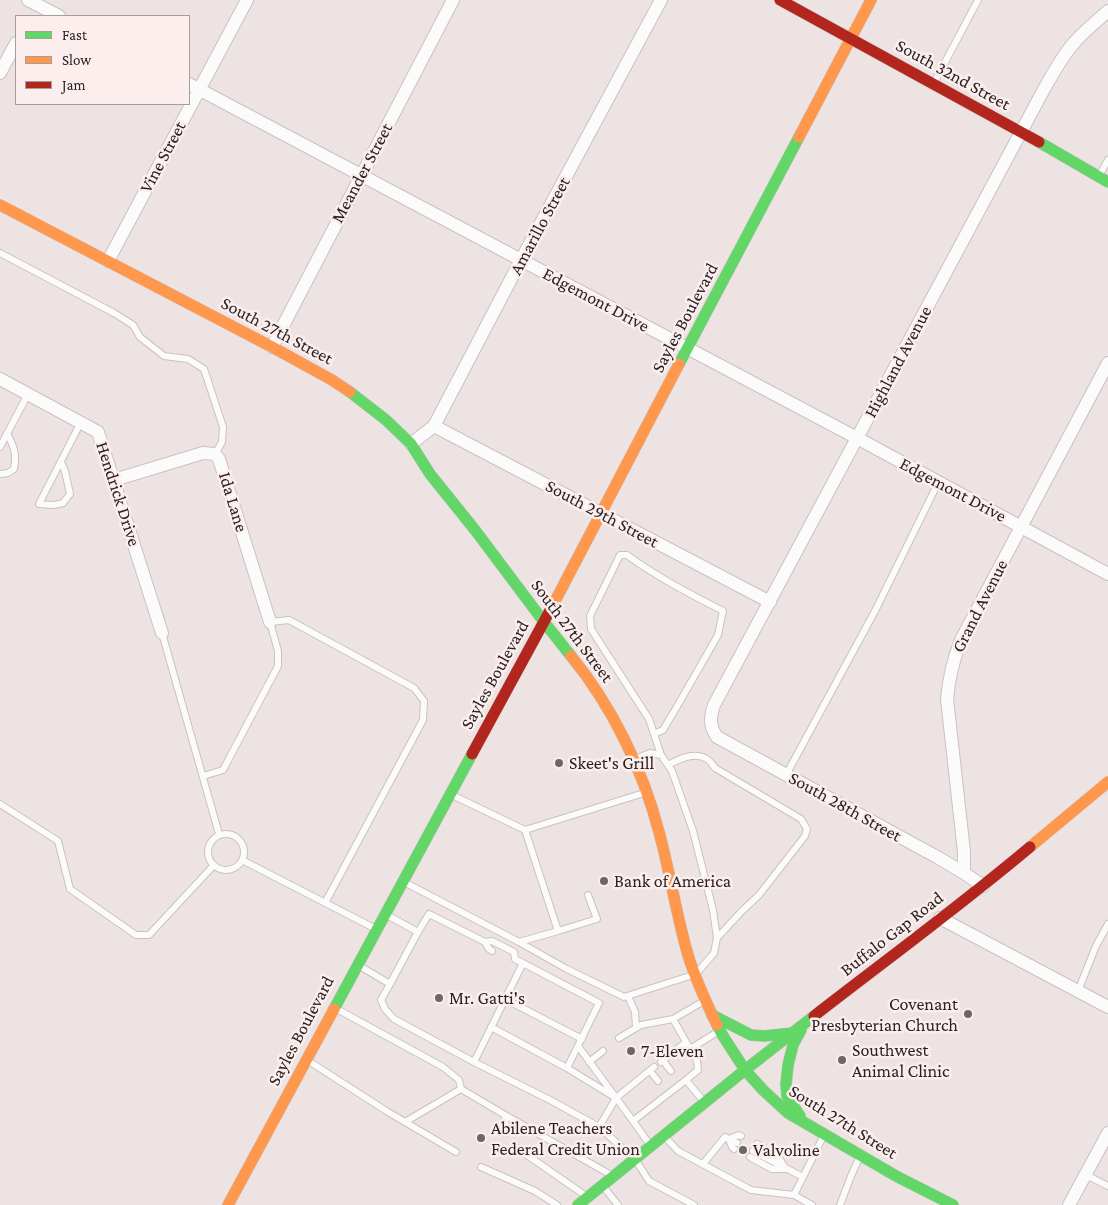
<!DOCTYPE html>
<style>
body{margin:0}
#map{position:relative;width:1108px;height:1205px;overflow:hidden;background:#eee3e3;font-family:"Crimson Pro",serif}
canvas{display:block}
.legend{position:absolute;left:15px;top:15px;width:175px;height:90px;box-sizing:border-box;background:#fdeeee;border:1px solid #a89d9d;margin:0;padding:6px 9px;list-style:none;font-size:15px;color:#292323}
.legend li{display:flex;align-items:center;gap:10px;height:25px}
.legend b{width:25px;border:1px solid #a89d9d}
</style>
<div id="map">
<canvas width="1108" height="1205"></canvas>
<ul class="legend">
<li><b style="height:6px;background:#63d668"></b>Fast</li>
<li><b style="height:6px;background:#ff974d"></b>Slow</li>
<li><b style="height:6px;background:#b3261e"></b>Jam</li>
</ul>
</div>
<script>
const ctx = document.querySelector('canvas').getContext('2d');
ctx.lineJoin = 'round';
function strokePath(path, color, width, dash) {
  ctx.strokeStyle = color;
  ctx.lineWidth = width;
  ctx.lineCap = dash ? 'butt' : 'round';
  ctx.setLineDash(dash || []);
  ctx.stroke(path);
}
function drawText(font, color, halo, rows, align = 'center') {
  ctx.font = font + ' "Crimson Pro",serif';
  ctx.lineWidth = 5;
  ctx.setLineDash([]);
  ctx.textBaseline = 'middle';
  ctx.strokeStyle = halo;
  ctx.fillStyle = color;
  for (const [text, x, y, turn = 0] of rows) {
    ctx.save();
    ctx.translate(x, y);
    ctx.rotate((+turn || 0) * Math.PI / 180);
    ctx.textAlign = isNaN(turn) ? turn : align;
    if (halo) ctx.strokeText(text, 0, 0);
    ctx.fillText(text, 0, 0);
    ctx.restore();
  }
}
const lane = new Path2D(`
 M934,83L978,0
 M1099,176L1108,160
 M0,253L114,313L133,325L140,337L164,356L188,359L204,369L223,427L222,442L215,454
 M0,447L28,394
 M61,462L65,471L70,494L63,503L54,505L39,504L81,422
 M0,474L8,473L14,469C17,454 14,447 7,433
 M162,633L219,834
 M654,734L663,730L675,710L718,635L723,611C690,594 657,577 627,555H620L590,616L591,629L649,719L661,755
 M668,765C679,759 695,751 707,759C710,761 713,765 715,768L801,819L807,829L805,836L759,895L741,912L717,938
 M786,775L875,611L938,483
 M203,776L223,770L278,666V651L270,622L289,620L414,688L424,701L423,720L325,903
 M450,794L525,830L644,793
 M0,804L58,841L70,889L136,935H149L214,865
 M208 852a18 18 0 1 1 36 0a18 18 0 1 1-36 0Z
 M242,860L376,929
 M404,882L519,942L558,931L525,830
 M558,931L597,919L588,895
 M418,932L429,914L485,942L492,941L514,952L515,959L599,1003L567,1068
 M485,942L489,949L492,951
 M519,942L565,968L624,997L696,974L714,953L717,938L713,910L693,831L672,771L661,755L650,753L635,759
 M358,965L390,984L418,932L385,914
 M390,984L381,1000L385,1009L394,1019L474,1062L523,963
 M1078,991L1096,946L1108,924
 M628,996L635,1012L636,1027
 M505,999L582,1039
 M704,1001L673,1019L690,1049L719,1031
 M335,1008L443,1067L459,1080L461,1089
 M491,1027L567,1068L616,1098
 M619,1038L641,1025L673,1019
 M578,1046L633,1121
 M307,1060L388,1112L456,1152
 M663,1061L671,1071
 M474,1062L552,1101L599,1127L616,1098L654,1067
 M589,1062L603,1051
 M661,1062L686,1042
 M650,1071L658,1081
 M686,1080L698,1070L697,1061L690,1049
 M405,1122L461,1089L505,1115
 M599,1127L635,1159L649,1181L694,1205
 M506,1133L505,1115L613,1176
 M665,1137L678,1151L751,1190L794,1195
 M729,1139L739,1135L741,1136
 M729,1139L732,1147L734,1149
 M757,1144L778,1156L785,1168
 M650,1145L633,1121L686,1080L704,1102
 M514,1146L586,1196
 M753,1151L803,1177
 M750,1157L772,1169H785
 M703,1164L725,1137L737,1143
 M481,1167L535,1191L557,1205
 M1086,1175L1108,1186
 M603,1186L618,1205
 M812,1205L794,1195L824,1135
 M840,1205L851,1176L860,1156`);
const street = new Path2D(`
 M28,0L59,16
 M0,73L16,43
 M189,84L857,438L1108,574
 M108,261L247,0
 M272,347L453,0
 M0,379L98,432L162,633
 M434,426L770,602
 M411,444L434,426L521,260L661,0
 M114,480L203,453L215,454L219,459L270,622
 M964,873V852L947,699C949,677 953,660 961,640L1108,363
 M983,886L964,873L937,857L717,737C709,726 710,717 714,705L1043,91C1052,75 1061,58 1073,44C1083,32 1096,22 1108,11
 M940,918L1108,1007
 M1069,1205L1108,1133`);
const fast = new Path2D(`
 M1039,142L1108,182
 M679,364L799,137
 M350,392L386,420L411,444L430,474L475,530L544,622L571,656
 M334,1009L472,754
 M712,1015L751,1035L764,1036L793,1033
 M717,1025L723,1036L745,1070L763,1090L788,1113L896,1176L953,1205
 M800,1116L787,1096L786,1084L788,1065L793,1045L801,1030
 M578,1205L745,1070L814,1016`);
const slow = new Path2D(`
 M799,137L871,0
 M0,205L272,347L332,380L350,392
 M553,605L679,364
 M571,656C612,706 643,770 659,832C670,872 676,914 688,955C695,979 706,1002 717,1025
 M1030,847L1108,782
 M228,1205L334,1009`);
const jam = new Path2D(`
 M780,0L1039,142
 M472,754L553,605
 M814,1016C886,960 960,906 1030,847`);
strokePath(lane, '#cac1c1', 8);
strokePath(street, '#cac1c1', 14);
strokePath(fast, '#cac1c1', 12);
strokePath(slow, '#cac1c1', 12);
strokePath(jam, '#cac1c1', 12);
strokePath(lane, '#fcfbfb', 6);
strokePath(street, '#fcfbfb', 12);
strokePath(fast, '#63d668', 11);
strokePath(slow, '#ff974d', 11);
strokePath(jam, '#b3261e', 11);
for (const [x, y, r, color] of [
 [559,763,5,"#6e6666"],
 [604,881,5,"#6e6666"],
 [439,998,5,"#6e6666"],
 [968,1014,5,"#6e6666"],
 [631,1051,5,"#6e6666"],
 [842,1060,5,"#6e6666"],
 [481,1138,5,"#6e6666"],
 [743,1150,5,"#6e6666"]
]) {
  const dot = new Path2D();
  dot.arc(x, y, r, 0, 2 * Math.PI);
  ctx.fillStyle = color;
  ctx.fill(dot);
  strokePath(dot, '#fdeeee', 2);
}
drawText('18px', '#292323', '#fdeeee', [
 ["South 32nd Street",953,75,29],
 ["Vine Street",163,157,-62],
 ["Meander Street",362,173,-62],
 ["Amarillo Street",540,226,-62],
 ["Edgemont Drive",596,300,28],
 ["Sayles Boulevard",685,318,-62],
 ["South 27th Street",277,331,28],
 ["Highland Avenue",898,362,-62],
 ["Edgemont Drive",953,490,28],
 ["Hendrick Drive",118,494,72],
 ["Ida Lane",233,502,73],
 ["South 29th Street",602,514,28],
 ["Grand Avenue",980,606,-63],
 ["South 27th Street",572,631,53],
 ["Sayles Boulevard",495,675,-61],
 ["South 28th Street",845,807,29],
 ["Buffalo Gap Road",892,934,-38],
 ["Sayles Boulevard",301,1031,-62],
 ["South 27th Street",843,1122,32]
]);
drawText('18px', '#292323', '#fdeeee', [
 ["Skeet's Grill",569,763],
 ["Bank of America",614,881],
 ["Mr. Gatti's",449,998],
 ["Covenant",958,1004,"right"],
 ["Presbyterian Church",958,1025,"right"],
 ["Southwest",852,1050],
 ["Animal Clinic",852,1071],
 ["7-Eleven",641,1051],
 ["Abilene Teachers",491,1128],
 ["Federal Credit Union",491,1149],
 ["Valvoline",753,1150]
], 'left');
</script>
